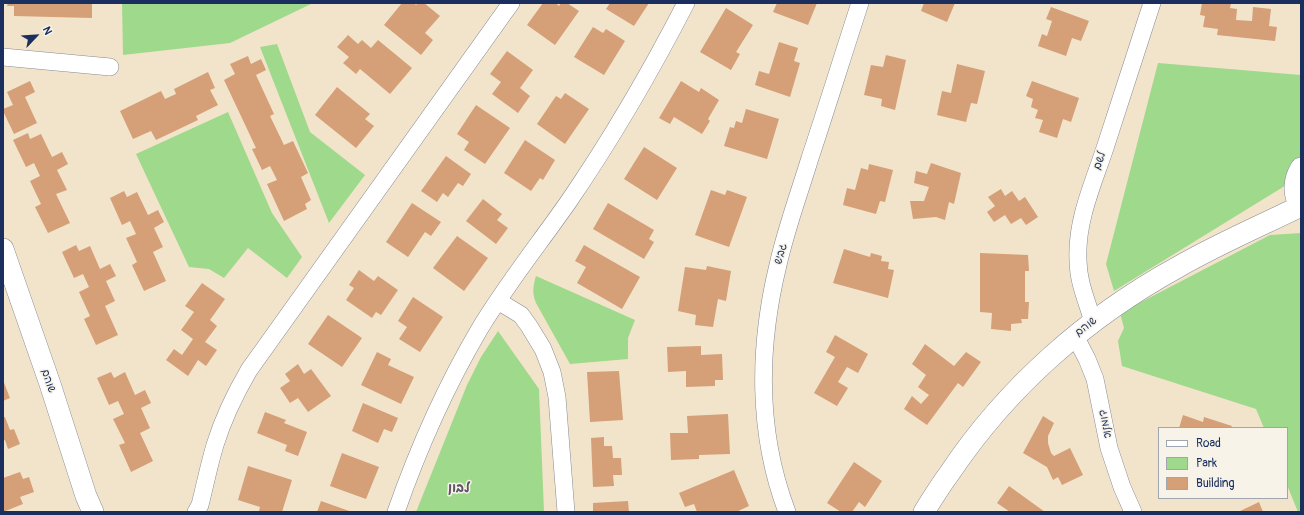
<!DOCTYPE html>
<meta charset="utf-8">
<style>
body{margin:0}
#map{position:relative;width:1304px;height:515px;overflow:hidden;background:#f2e4ca;font-family:Pangolin,sans-serif}
canvas{display:block}
.frame{position:absolute;inset:0;border:4px solid #1b2f5e;pointer-events:none}
.legend{position:absolute;left:1158px;top:427px;width:130px;height:72px;box-sizing:border-box;background:#f7f3e8;border:1px solid #9fa5b1;margin:0;padding:5px 7px;list-style:none;font-size:12px;color:#1b2f5e}
.legend li{display:flex;align-items:center;gap:8px;height:20px}
.legend b{width:20px;border:1px solid #9fa5b1}
.north{position:absolute;left:16px;top:16px;width:40px;height:40px;-webkit-text-stroke:3px #f7f3e8;paint-order:stroke;rotate:65deg;font-size:11px;font-weight:700;line-height:16px;text-align:center;color:#1b2f5e}
.north::after{content:'';display:block;margin:auto;width:14px;height:18px;background:#1b2f5e;clip-path:polygon(50% 0,100% 100%,50% 72%,0 100%)}
</style>
<div id="map">
<canvas width="1304" height="515"></canvas>
<div class="frame"></div>
<ul class="legend">
<li><b style="height:5px;background:#fff"></b>Road</li>
<li><b style="height:11px;background:#9fd98b"></b>Park</li>
<li><b style="height:11px;background:#d59f78"></b>Building</li>
</ul>
<div class="north">N</div>
</div>
<script>
const ctx = document.querySelector('canvas').getContext('2d');
ctx.lineJoin = 'round';
function fillPath(path, color) {
  ctx.fillStyle = color;
  ctx.fill(path, 'evenodd');
}
function strokePath(path, color, width, dash) {
  ctx.strokeStyle = color;
  ctx.lineWidth = width;
  ctx.lineCap = dash ? 'butt' : 'round';
  ctx.setLineDash(dash || []);
  ctx.stroke(path);
}
function drawText(font, color, halo, rows, align = 'center') {
  ctx.font = font + ' Pangolin,"Playpen Sans Hebrew",sans-serif';
  ctx.lineWidth = 3;
  ctx.setLineDash([]);
  ctx.textBaseline = 'middle';
  ctx.strokeStyle = halo;
  ctx.fillStyle = color;
  for (const [text, x, y, turn = 0] of rows) {
    ctx.save();
    ctx.translate(x, y);
    ctx.rotate((+turn || 0) * Math.PI / 180);
    ctx.textAlign = isNaN(turn) ? turn : align;
    if (halo) ctx.strokeText(text, 0, 0);
    ctx.fillText(text, 0, 0);
    ctx.restore();
  }
}
fillPath(new Path2D(`
 M122,3H313L230,43L123,55Z
 M277,44L310,132L365,175L329,223L260,47Z
 M1158,63L1301,75V176L1114,291L1106,264Z
 M228,112L272,213L302,257L287,278L248,248L224,278L209,269L189,267L136,154Z
 M1301,233V512H1298L1287,485V428H1264L1256,409L1122,366L1118,341L1124,328L1120,313L1270,235Z
 M536,276L635,320L628,338V359L570,364L536,303C532,293 533,286 536,276Z
 M498,331L539,389L544,512H416L467,385L481,357Z`), '#9fd98b');
fillPath(new Path2D(`
 M8,3H92V18L14,16V6H7Z
 M402,3H414L416,5L418,3H424L440,16L425,33L433,40L421,55L384,25Z
 M543,3H556L559,6L561,3H567L579,11L555,45L527,25Z
 M610,3H649L634,26L606,9Z
 M777,3H817L808,25L773,12Z
 M924,3H955L947,22L921,11Z
 M1202,3H1231L1230,8L1237,9L1236,20L1252,21L1253,7L1271,9L1269,26L1277,27L1275,41L1217,35L1218,29L1203,27L1205,16L1200,15Z
 M1051,7L1089,21L1081,41L1072,38L1066,56L1038,46L1042,34L1047,36L1052,21L1046,19Z
 M726,8L753,25L736,52L740,54L731,70L700,52Z
 M593,27L603,33L606,29L625,41L604,75L574,57Z
 M348,35L358,44L362,40L371,48L378,40L412,68L390,94L360,69L356,74L343,63L349,57L337,47Z
 M779,42L798,48L794,61L800,63L790,97L755,85L759,71L769,74Z
 M507,51L533,70L520,88L530,96L518,113L492,94L501,82L490,74Z
 M886,55L906,60L895,110L881,106L882,99L864,95L871,65L883,67Z
 M248,56L251,64L261,59L266,70L256,75L274,114L270,116L284,145L293,141L308,173L301,177L311,200L305,204L307,209L284,221L267,184L277,180L270,166L262,170L252,149L256,148L224,80L235,74L230,64Z
 M957,64L985,71L977,104L971,103L966,122L937,115L942,91L951,93Z
 M208,72L215,88L210,90L218,105L196,116L198,120L156,140L151,131L133,139L120,111L161,91L165,99L176,94L174,89Z
 M30,81L35,92L25,97L37,123L14,134L3,111V109L13,105L7,92Z
 M681,81L699,92L701,88L719,100L708,119L710,121L702,134L674,117L670,124L659,118Z
 M1032,81L1079,98L1071,122L1063,119L1057,138L1039,132L1043,120L1035,118L1038,110L1031,107L1033,99L1026,96Z
 M337,87L370,114L365,119L374,126L356,148L315,115Z
 M565,93L589,109L565,144L537,124L556,96L561,99Z
 M476,105L510,128L485,164L464,150L469,142L457,134Z
 M746,109L779,119L767,159L724,146L730,127L734,128L736,121L742,123Z
 M28,133L30,139L41,134L52,157L62,152L68,164L57,170L67,190L56,194L70,223L48,233L35,207L41,204L30,181L40,176L34,163L26,167L13,140Z
 M525,140L555,160L543,180L540,178L531,191L504,173Z
 M644,147L677,168L657,200L624,179Z
 M446,156L471,174L463,186L458,183L448,197L443,193L437,202L421,191Z
 M931,163L961,173L954,204L949,202L945,220L936,217L913,219L910,201H924L929,187L914,183L916,171L927,174Z
 M869,164L893,170L885,202L880,201L876,214L843,205L847,188L855,190L861,168L868,170Z
 M1001,189L1005,196L1012,191L1019,201L1025,197L1038,217L1026,225L1021,218L1011,224L1005,215L994,222L987,212L995,206L988,197Z
 M711,190L725,195L727,190L747,197L729,247L695,235Z
 M124,191L127,197L137,192L148,215L158,210L164,222L154,228L163,247L153,252L166,281L144,291L132,265L137,262L126,238L136,234L130,221L122,225L110,198Z
 M483,199L502,214L497,220L508,228L496,244L466,221Z
 M412,203L441,222L431,236L425,232L408,257L386,242Z
 M608,203L654,230L649,239L654,242L644,259L593,229Z
 M457,236L488,258L464,291L433,268Z
 M76,245L79,251L90,246L100,269L110,264L116,276L106,281L115,301L105,306L118,335L96,345L84,319L90,316L79,292L89,287L83,274L74,278L62,252Z
 M584,245L640,277L622,309L577,283L586,267L575,261Z
 M844,249L870,257L871,253L882,256L881,261L889,262L888,269L894,270L888,298L833,283Z
 M980,253L1028,255L1029,271H1025V302H1029L1028,319H1021L1022,323L1011,324V331L991,329L992,313L980,312Z
 M707,266L731,271L726,301L718,299L713,327L695,325L696,315L678,311L685,267L706,270Z
 M359,270L374,281L378,276L398,290L381,315L376,312L372,318L346,300L354,288L349,285Z
 M202,283L225,299L210,320L217,326L205,342L217,350L206,366L198,360L188,376L166,360L174,349L182,355L193,339L181,330L194,312L185,306Z
 M413,297L443,317L420,352L399,339L407,327L398,321Z
 M328,315L362,338L342,367L308,344Z
 M835,335L868,354L858,373L847,367L838,382L848,388L837,406L814,393L835,357L826,352Z
 M925,344L954,366L966,352L981,362L963,387L958,383L927,425L904,409L912,396L921,404L929,395L918,387L926,375L912,364Z
 M701,346V355L722,354L723,380H715V386L686,387V371L668,372L667,347Z
 M377,352L391,359L388,365L414,377L401,404L361,385Z
 M298,364L304,374L311,369L331,396L308,412L298,398L290,403L280,388L290,381L285,374Z
 M619,371L623,420L590,422L587,372Z
 M111,372L114,378L125,372L135,395L145,390L151,403L141,408L150,428L140,433L153,461L131,472L119,445L125,443L113,419L124,414L118,401L109,405L97,378Z
 M3,380L10,398L3,401Z
 M363,403L398,418L392,432L384,429L378,443L352,431Z
 M265,412L286,420L284,423L307,432L298,456L285,451L287,445L257,433Z
 M728,414L730,454L699,455V459L671,460L670,433H688L687,416Z
 M1183,415L1203,422L1204,417L1232,426L1231,428H1179Z
 M1043,416L1054,423L1048,436V443L1051,453L1054,456L1070,448L1083,475L1062,485L1058,477L1053,480L1047,467L1023,453Z
 M3,417H5L10,430L14,429L20,444L8,449L5,440L3,441Z
 M604,437V446H612L613,458H621L622,475H613L614,486L593,487L591,438Z
 M342,453L379,467L366,499L330,486Z
 M854,462L882,481L865,507L859,502L852,512H841L827,503Z
 M248,466L292,480L282,512H263L259,511L260,507L238,500Z
 M734,470L749,506L736,512H697L694,504L685,507L679,493Z
 M20,472L23,479L29,477L34,492L20,497L23,504L3,512V478Z
 M1009,486L1045,512H1010L997,503Z
 M321,501L352,512H317Z
 M628,501L629,512H593V503Z
 M1259,502L1263,512H1238Z`), '#d59f78');
const minor = new Path2D(`
 M3,57L110,67
 M498,301L521,315L529,326L543,349L552,372L557,397L566,512
 M1093,322C1087,301 1078,282 1078,260C1076,221 1093,184 1105,148C1121,100 1136,51 1152,3
 M1075,336L1087,359L1095,379L1109,448L1122,487L1133,512
 M196,512L200,505C205,485 209,465 215,445C223,419 235,394 249,370L511,3
 M396,512C418,449 445,388 479,330C506,285 539,244 569,201C612,138 651,71 686,3
 M787,512C757,433 758,347 778,265C786,229 799,194 810,158C827,107 843,55 860,3`);
const tertiary = new Path2D(`
 M1301,168C1294,179 1292,195 1301,206
 M3,249L50,384L86,496L93,512
 M924,512C932,499 940,486 949,474C1007,387 1087,317 1178,267C1218,244 1260,226 1301,206`);
strokePath(minor, '#868a94', 18);
strokePath(tertiary, '#868a94', 22);
strokePath(minor, '#fff', 17);
strokePath(tertiary, '#fff', 21);
drawText('11px', '#1b2f5e', '#f7f3e8', [
 ["לשם",1100,161,-72],
 ["גביש",781,254,-74],
 ["שוהם",1086,327,-38],
 ["שוהם",48,381,71],
 ["אלמוג",1105,424,80]
]);
drawText('bold 13px', '#5c5667', '#f7f3e8', [
 ["לבון",459,489]
]);
</script>
